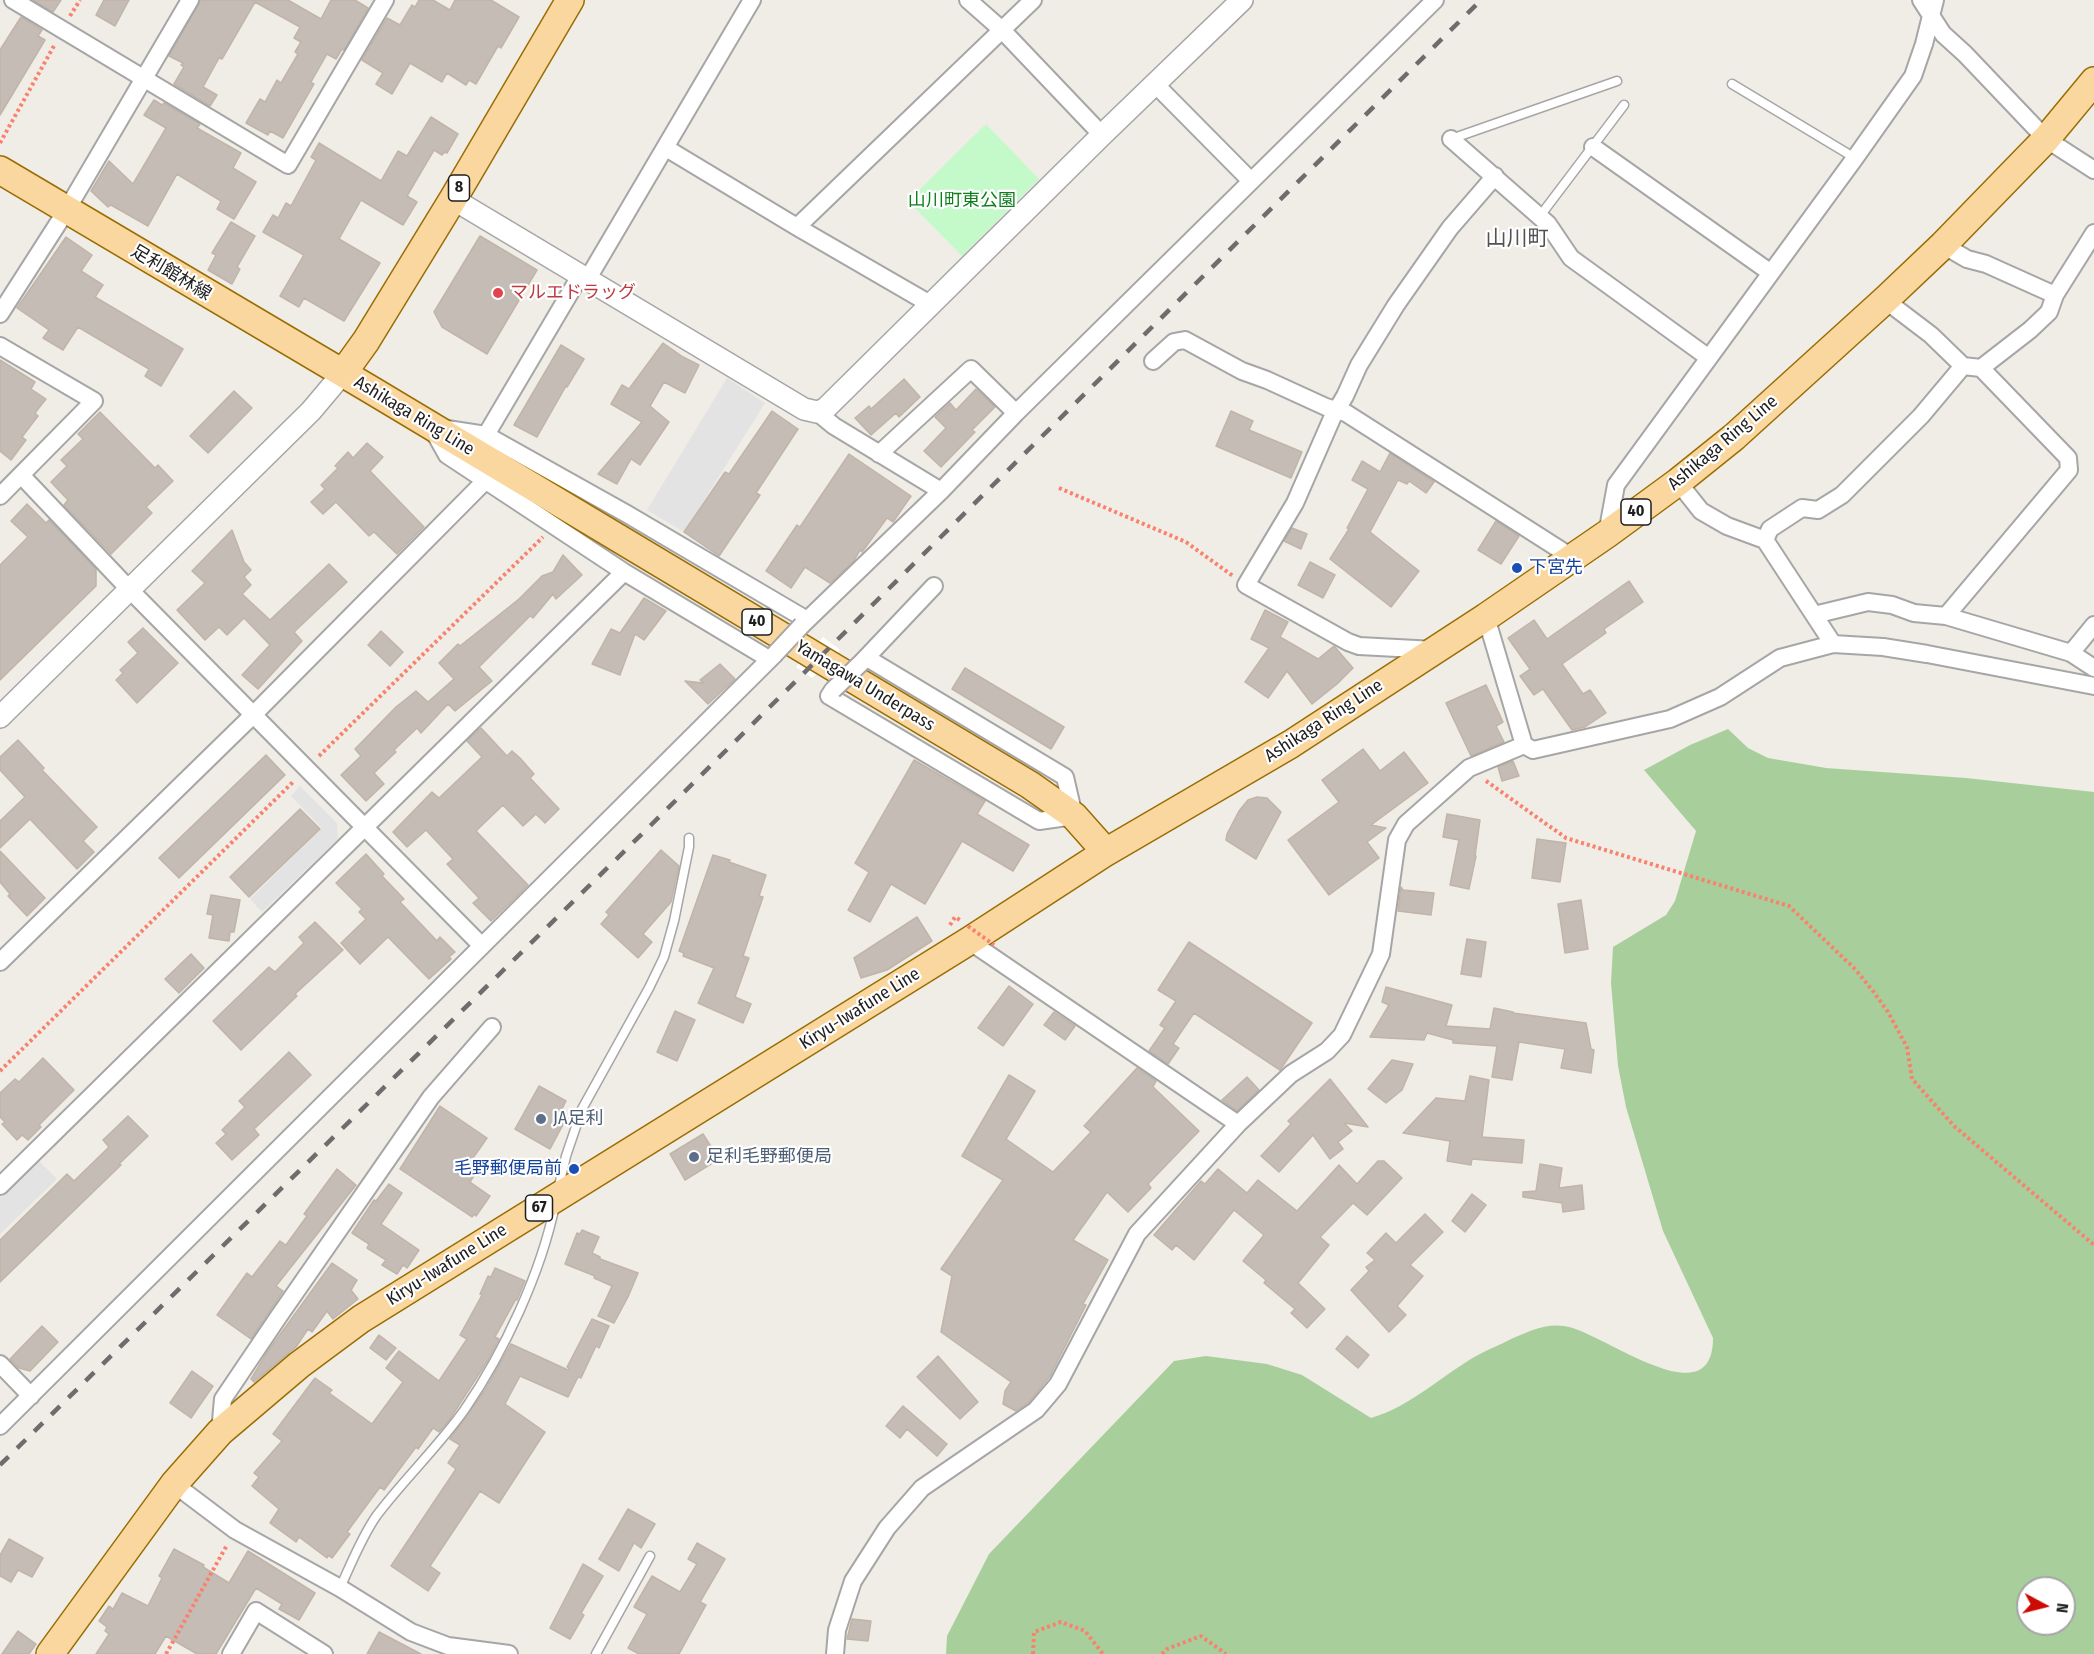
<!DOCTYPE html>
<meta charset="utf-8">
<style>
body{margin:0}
#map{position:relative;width:2094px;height:1654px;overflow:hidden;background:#f0ede6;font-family:"Fira Sans Condensed",sans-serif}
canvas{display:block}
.north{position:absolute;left:2016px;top:1576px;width:60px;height:60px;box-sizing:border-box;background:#fff;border:2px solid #a5a5a5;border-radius:50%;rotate:97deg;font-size:16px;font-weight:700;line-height:24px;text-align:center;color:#1f1f1f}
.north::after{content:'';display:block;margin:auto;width:21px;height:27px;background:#cc0b02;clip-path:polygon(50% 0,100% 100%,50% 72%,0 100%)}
</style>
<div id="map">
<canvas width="2094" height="1654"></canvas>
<div class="north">N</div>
</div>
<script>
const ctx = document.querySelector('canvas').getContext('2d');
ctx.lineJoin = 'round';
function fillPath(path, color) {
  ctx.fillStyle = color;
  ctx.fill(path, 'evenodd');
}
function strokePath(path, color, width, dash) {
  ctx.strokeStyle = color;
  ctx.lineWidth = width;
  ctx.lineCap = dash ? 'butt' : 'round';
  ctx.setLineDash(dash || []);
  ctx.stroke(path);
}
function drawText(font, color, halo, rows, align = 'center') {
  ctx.font = font + ' "Fira Sans Condensed","Noto Sans JP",sans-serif';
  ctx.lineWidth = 4.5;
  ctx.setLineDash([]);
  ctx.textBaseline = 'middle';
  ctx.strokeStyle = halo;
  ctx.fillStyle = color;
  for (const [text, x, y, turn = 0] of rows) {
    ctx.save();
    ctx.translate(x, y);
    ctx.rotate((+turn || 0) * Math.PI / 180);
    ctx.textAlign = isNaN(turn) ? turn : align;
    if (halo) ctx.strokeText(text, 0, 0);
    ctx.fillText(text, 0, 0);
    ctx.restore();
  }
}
fillPath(new Path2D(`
 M1728,729L1748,748L1768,758L1826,768L1966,778L2094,792V1654H946L947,1636L989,1554L1174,1361L1206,1356L1267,1364L1302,1375L1371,1418C1412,1406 1442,1375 1478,1355C1489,1349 1500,1345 1511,1339C1527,1332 1545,1323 1564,1326C1600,1330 1713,1421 1713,1338L1663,1231L1626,1107L1618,1066L1611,983L1613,947L1666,915L1675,901L1696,831L1644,770L1690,745ZM2028,1588H2064V1624H2028Z`), '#a8cf9b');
fillPath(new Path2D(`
 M986,124L1039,179L962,256L908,201Z`), '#c4f9ca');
fillPath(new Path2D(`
 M727,378L765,403L684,532L647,510Z
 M300,786L337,823L338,839L262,912L250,899L322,828L291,796Z
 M38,1160L57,1179L0,1234V1197Z`), '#e3e3e3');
fillPath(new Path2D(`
 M823,637L840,650L812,678L796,667Z`), '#fff');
const building = new Path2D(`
 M33,0H61L53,12Z
 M104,0H129L115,26L96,15Z
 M201,0H288L321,19L331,0H355L368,8L344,50L342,49L336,59L327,54L311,82L314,84L283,138L270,131L268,135L246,123L260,99L265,102L277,80L281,83L298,54L295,52L301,42L294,38L300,27L255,2L222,59L219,58L203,87L217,95L210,106L174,84L184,67L181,65L183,63L169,56Z
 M419,0H433L450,10L455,0H491L519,17L501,48L498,46L476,84L469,80L466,85L447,73L442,82L410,63L392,94L376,84L383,73L362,60L387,18L400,25L412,5L415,7Z
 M21,17L42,30L38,36L45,40L0,115V50Z
 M154,100L162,105L164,103L200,124L197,128L241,153L233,168L256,182L234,219L217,209L221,201L177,174L148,226L111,205L108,207L91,191L109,161L133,184L166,128L144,115Z
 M431,117L458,134L447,153L445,152L442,155L434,150L407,196L417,202L403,225L361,200L339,239L380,263L344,321L304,298L299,307L280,296L304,255L263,232L273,215L278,218L286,203L291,206L316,160L311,157L319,143L381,181L398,151L407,156Z
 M231,222L255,236L237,267L240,269L232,284L208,270L216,255L212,253Z
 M480,236L537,270L487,354L442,327L434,312Z
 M66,237L92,255L81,271L103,285L95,297L183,349L161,386L145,376L149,369L78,327L63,350L43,338L49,330L17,308Z
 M663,343L683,357L699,365L685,393L664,382L650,406L669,422L640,465L631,459L617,484L598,474L642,422L611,404L622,385L629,389Z
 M561,345L584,359L567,387L566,386L537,437L514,425Z
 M0,360L35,382L31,389L46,399L35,413L38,416L22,437L26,440L11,460L0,451Z
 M904,379L920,397L899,417L896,413L871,435L855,418L869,406L871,409Z
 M976,389L995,407L972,430L975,432L941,467L924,451L946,428L935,417L950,403L956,410Z
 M234,391L252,408L208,453L190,436Z
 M772,411L798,429L756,493L760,495L719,556L684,532L725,472L729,474Z
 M1231,411L1253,421L1249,430L1302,452L1291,478L1216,446Z
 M100,412L155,468L158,465L173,481L146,507L152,513L111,554L64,505L68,500L51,482L67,466L61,460L83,439L78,434Z
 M367,443L383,457L370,471L424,527L397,554L374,532L369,536L336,502L323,514L311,502L325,489L321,485L338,468L335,466L348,452L353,458Z
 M1390,453L1434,482L1426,493L1409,481L1407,484L1398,480L1370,532L1419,571L1391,607L1330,559L1349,529L1347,528L1368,489L1352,480L1362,461L1380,472Z
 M849,454L911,496L893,522L887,518L862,552L860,550L853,562L830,583L805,567L791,588L766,571L797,525L800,527Z
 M27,504L46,523L49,520L96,569V586L0,680V565L28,537L11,521Z
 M1496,521L1519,536L1501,564L1478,550Z
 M1292,528L1307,534L1301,549L1284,541Z
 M232,530L244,562L251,570L244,577L251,585L242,594L270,620L329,564L347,582L294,632L302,641L258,689L242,675L270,645L244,618L227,635L219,627L205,640L177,610L205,583L192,571Z
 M563,555L582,575L556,599L553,594L533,618L530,616L479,667L492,681L455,711L448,704L421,733L417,728L394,750L396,752L374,773L384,784L366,801L341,775L361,756L355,749L396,707L416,691L428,702L454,679L439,663L458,644L460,646L519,599L542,576L553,572Z
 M1310,562L1335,575L1323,598L1298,585Z
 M1629,581L1643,602L1604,629L1606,633L1562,664L1583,694L1590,690L1606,713L1585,727L1572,730L1543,689L1534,695L1520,676L1530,669L1508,638L1534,620L1547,639Z
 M644,598L666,611L644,640L635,634L620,675L592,664L611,629L620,633Z
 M1265,610L1288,622L1280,637L1318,659L1334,646L1353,668L1337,684L1312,704L1287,671L1268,698L1245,682L1269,648L1251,639Z
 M143,628L178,663L137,703L116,680L123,673L120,670L138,653L128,642Z
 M381,631L403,652L390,666L368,645Z
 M720,664L735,679L708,704L685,681L704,683L700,680Z
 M965,668L1064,727L1051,749L952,689Z
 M1486,685L1503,722L1496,726L1504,742L1471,756L1446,703Z
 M481,728L507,756L512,751L520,758L534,774L530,778L559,809L545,823L536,814L523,826L503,805L476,831L528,885L491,921L473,903L479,898L447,864L453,859L426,830L407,847L393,832L432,792L439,798L482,757L467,741Z
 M18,740L44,768L42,770L97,827L83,841L94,852L77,869L30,819L0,848V821L25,797L0,770V757Z
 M1363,749L1380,771L1404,752L1428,783L1371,825L1386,828L1367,842L1379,858L1329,895L1288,840L1339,802L1322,780Z
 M266,755L285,775L179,878L159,858Z
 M914,760L985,801L977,814L1029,845L1013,871L962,841L925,904L891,884L870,922L848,910L869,872L855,863Z
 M1513,761L1519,776L1502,781L1498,767Z
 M1257,797L1267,798L1281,812L1256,859L1226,840L1227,834L1239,811L1248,800Z
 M300,809L320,829L249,897L230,877Z
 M1447,814L1480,820L1475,856H1476L1469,889L1450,885L1459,840L1443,837Z
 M1537,839L1566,843L1560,882L1532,878Z
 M661,850L679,866L671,902L643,934L652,942L638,958L601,924L609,915L606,912Z
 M0,851L45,898L27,916L8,896L10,894L0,882Z
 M366,854L384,874L382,876L404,899L400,902L437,941L440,937L455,952L449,957L451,959L429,979L388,937L360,964L341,943L366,919L359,912L362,909L336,883Z
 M713,855L730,860L729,862L766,875L759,896L763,897L743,956L749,958L735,997L751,1004L743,1023L698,1003L714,968L683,956L684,953L679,951Z
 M1401,887L1403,890L1434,893L1431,915L1398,911Z
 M211,895L240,900L234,932H230L229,941L209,938L213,915L207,914Z
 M1581,900L1588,949L1565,953L1558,904Z
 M917,917L932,941L887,970L861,978L854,958Z
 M315,922L343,950L295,994L297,996L241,1050L213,1021L269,967L275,972L304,943L299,937Z
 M1467,939L1486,942L1481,977L1461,974Z
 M1189,942L1312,1023L1280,1070L1194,1013L1173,1044L1179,1048L1168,1064L1149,1051L1165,1028L1160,1025L1176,1001L1158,990Z
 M191,954L204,968L179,993L165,979Z
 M1009,986L1033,1004L1003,1046L978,1028Z
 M1386,987L1452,1005L1446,1026L1490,1029L1494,1008L1513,1012V1013L1586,1023L1591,1049L1594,1050L1591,1073L1561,1068L1565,1049L1519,1042L1512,1080L1492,1077L1497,1046L1453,1043V1040L1427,1033L1424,1040L1370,1037L1389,1005L1382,1002Z
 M675,1011L695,1020L677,1061L657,1052Z
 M1054,1012L1075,1026L1065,1040L1044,1025Z
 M289,1052L311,1075L254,1129L259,1135L232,1160L216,1143L226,1134L222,1130L245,1107L239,1101Z
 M43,1058L74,1090L39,1125L41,1127L28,1140L22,1135L17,1140L2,1124L5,1122L0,1117V1093L15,1079L19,1082Z
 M1392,1060L1413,1064L1402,1090L1386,1103L1368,1089Z
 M1137,1068L1156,1081L1153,1087L1199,1131L1148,1184L1151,1188L1128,1212L1107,1192L1073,1240L1108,1260L1083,1304L1086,1305L1050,1376L1029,1402L1016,1411L1003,1404L1005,1391L1011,1382L941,1332L952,1276L941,1269L1003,1180L962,1156L1009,1075L1035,1091L1006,1139L1053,1172L1091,1132L1084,1126Z
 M1470,1076L1489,1080L1482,1137L1524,1140L1522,1163L1472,1159L1471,1165L1447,1161L1450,1141L1403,1133L1436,1098L1465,1101Z
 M1247,1077L1259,1090L1237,1111L1222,1100Z
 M1330,1079L1368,1127L1344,1123L1352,1131L1338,1142L1343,1149L1330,1159L1313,1135L1279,1172L1261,1156L1291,1124L1288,1121Z
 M539,1086L566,1101L558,1117L565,1121L550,1149L515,1129Z
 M440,1106L487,1138L473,1158L481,1164L470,1182L490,1196L476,1216L474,1214L472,1217L400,1169Z
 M128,1116L148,1136L119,1164L121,1165L0,1282V1240L67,1174L74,1181L109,1147L103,1140Z
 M703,1134L719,1159L685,1180L670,1154Z
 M1378,1161H1384L1402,1178L1367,1215L1353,1203L1320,1237L1329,1245L1298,1283L1325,1309L1307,1328L1291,1313L1295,1309L1264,1283L1266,1280L1243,1261L1264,1235L1234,1210L1194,1260L1176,1245L1172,1250L1154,1235L1201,1181L1205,1184L1218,1169L1247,1193L1258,1180L1297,1211L1339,1165L1357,1184Z
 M1540,1164L1562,1168L1559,1188L1582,1185L1584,1209L1563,1212L1562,1203L1523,1197V1192L1536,1191Z
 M337,1169L356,1185L276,1286L283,1291L251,1339L217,1315L247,1273L252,1277L280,1241L286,1245L307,1216L304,1214Z
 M389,1184L402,1193L381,1224L419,1250L407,1268L403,1265L397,1274L382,1265L386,1260L367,1248L369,1244L352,1233L374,1200L376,1201Z
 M1472,1194L1486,1205L1465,1232L1452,1221Z
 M1425,1214L1443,1232L1410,1265L1423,1276L1397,1306L1406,1315L1389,1332L1351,1290L1369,1271L1366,1267L1375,1260L1367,1253L1386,1233L1396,1243Z
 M582,1230L599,1237L592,1253L600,1257V1259L638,1273L628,1297L614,1323L598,1316L612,1286L594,1278L595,1276L565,1264L577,1233L580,1234Z
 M332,1263L357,1280L351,1290L358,1299L333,1319L327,1311L312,1332L308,1329L296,1347L254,1382L251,1379L268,1351Z
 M495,1268L525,1281L517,1300L516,1299L495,1337L499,1339L488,1360L450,1419L439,1432L433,1428L418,1449L416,1447L384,1490L380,1487L347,1532L350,1534L332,1558L328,1555L327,1558L299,1537L296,1542L270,1523L279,1509L252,1486L259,1477L254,1473L282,1441L273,1434L315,1378L332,1390L329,1393L372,1424L403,1382L386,1368L399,1351L439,1381L467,1339L460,1335L482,1295L480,1294L488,1276L491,1277Z
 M592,1319L609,1326L599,1348L596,1346L581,1378L578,1377L568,1397L520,1376L505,1404L545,1432L499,1503L480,1491L430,1566L440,1573L428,1591L391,1566L456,1469L448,1463L460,1445L450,1439L485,1390L511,1344L568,1370L569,1368L567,1367Z
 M42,1326L58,1342L30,1371L19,1368L10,1359Z
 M379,1335L396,1348L386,1360L370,1348Z
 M1347,1336L1369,1355L1358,1368L1336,1349Z
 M938,1356L978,1402L960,1419L917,1377Z
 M192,1371L213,1386L191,1418L170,1403Z
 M903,1406L947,1444L937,1456L907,1429L900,1438L886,1426Z
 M628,1509L655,1524L641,1548L634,1543L619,1571L599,1559Z
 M9,1539L43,1558L32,1577L18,1570L11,1582L0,1576V1555Z
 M697,1543L725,1559L700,1602L706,1605L679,1654H639L628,1648L647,1614L634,1607L652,1576L680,1592L697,1564L688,1559Z
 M174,1549L204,1565L203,1567L229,1583L248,1551L315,1593L299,1620L279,1609L282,1604L256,1588L216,1654H197L166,1636L155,1654H96L109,1634L105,1631L107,1627L99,1621L109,1606L113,1609L122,1593L148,1606L162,1578L159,1576Z
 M583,1564L603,1576L581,1613L584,1615L570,1639L550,1628Z
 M852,1619L871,1621L868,1641L847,1639Z
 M18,1631L36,1644L29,1654H2Z
 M379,1632L421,1654H367Z`);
fillPath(building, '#c5bcb5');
strokePath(building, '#c1b4a8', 1.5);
const service = new Path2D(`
 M1732,84L1855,158
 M1451,139L1617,81
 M1540,216L1624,105
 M558,1190L566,1156L582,1109L649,988L664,957L674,921L689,847V838
 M340,1588C351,1564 362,1536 377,1515C405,1478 439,1446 465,1409C504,1352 541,1273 555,1205
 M596,1654L650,1556`);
const minor = new Path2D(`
 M13,0L288,165L385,0
 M968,0L1002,30L1102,135
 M1921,0L1943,34L1965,54L2046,139L2094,170
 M1155,84L1251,181
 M1451,139L1548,224L1571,258L1709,358
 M1593,147L1771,273
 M666,148L797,227L930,304
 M797,227L1033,0
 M1943,245L1967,259L1986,264L2055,295
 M587,280L752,0
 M1885,300L1931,335L1963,366
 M0,314L66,211L190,0
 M0,346L94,401L0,496
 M1153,361L1174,342L1185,340L1242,371L1267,380L1326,407L1346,413L1573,558
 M817,412L834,426L941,491
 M447,429L486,435L627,514L807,620
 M433,430L447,455L624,572L769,659
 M486,435L580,276
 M879,454L971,369L1016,413
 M21,475L129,589L482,946
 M1678,482L1701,511L1727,526L1765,540L1833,644
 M1607,534L1616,485L1855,158L1913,76L1924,44L1935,0
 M1765,540L1770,529L1802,508L1818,510L1842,495L1921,416L1963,366L1981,368L2030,330L2049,312L2055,295L2094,233
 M1814,615L1868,602L1892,605L1914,613L1946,616L2071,653L2094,668
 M1946,616L2069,470L2068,458L1981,368
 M802,625L941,491L1016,413L1435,0
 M1435,650L1359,646L1348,642L1246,585L1295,503L1333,416L1345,396L1359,365L1396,305L1450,228L1495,176
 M2071,653L2094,625
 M862,662L934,586
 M833,690L829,696L1039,821L1074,816L1065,777L867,658
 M1524,745L1533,750L1670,719L1720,697L1780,658L1833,644L1883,647L1927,654L2094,686
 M969,941L1238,1124
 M0,962L253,715L485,481
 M0,1186L624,572
 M0,1364L31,1396
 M0,1426L774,655
 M220,1432L223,1399L279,1316L431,1097L492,1027
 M174,1484L235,1530L340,1588L411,1632L448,1646L509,1654
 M231,1654L256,1611L324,1654
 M835,1654L837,1630L853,1581L887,1528L922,1488L1036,1410L1058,1384L1137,1234L1238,1124L1291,1074L1327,1051L1342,1035L1381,954L1397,840L1406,824L1469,768L1524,745L1486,617`);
const tertiary = new Path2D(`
 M453,199L804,409L817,412L825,409L1102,135L1242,0
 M0,717L311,411L343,373`);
const primary = new Path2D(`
 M0,170L373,391L1030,785L1074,816L1106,852
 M343,373L366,341L453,199L570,0
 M50,1654L174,1484L220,1432L299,1365L361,1319L969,941L1106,852L1291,744L1486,617L1607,534L1678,482L1734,437L1885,300L1943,245L2046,139L2094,81`);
strokePath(service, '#a6a6a6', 11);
strokePath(minor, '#a6a6a6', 20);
strokePath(tertiary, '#a6a6a6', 24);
strokePath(primary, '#996d02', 30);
strokePath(new Path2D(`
 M70,16L80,0
 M0,143L55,44
 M1059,488L1186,542L1233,576
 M319,756L543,537
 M1486,781L1566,838L1789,906L1855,969L1873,991L1888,1012L1907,1047L1912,1079L1954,1126L2094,1245
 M950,925L955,917L960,920
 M0,1071L294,781
 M166,1654L227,1545
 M1033,1654L1034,1632L1061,1622L1085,1631L1103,1654
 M1162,1654L1167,1649L1201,1636L1226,1654`), '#f8826e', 4, [3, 3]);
strokePath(service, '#fff', 8);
strokePath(minor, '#fff', 16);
strokePath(tertiary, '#fff', 21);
strokePath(primary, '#fbd7a0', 27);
strokePath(new Path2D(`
 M0,1465L652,824L1481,0`), '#6d6d6d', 4.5, [12, 12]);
const minorBridge = new Path2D(`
 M774,655L802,625
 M833,690L862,662`);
strokePath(minorBridge, '#a6a6a6', 20, []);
strokePath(new Path2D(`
 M968,926L994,945`), '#f8826e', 4, [3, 3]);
strokePath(minorBridge, '#fff', 16);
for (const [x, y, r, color] of [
 [498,293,6,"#e0444e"],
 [1517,568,6,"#1a4fb4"],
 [541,1119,6,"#5c6f8a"],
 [694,1157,6,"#5c6f8a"],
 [574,1169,6,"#1a4fb4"]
]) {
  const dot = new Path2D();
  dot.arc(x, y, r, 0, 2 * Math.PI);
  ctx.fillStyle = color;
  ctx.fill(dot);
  strokePath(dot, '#fff', 2);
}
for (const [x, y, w] of [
 [459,188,21],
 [1636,512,30],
 [757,622,30],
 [539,1208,27]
]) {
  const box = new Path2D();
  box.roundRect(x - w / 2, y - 13, w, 26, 4.5);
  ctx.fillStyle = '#fff';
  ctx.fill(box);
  strokePath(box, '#1f1f1f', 1.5);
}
drawText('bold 16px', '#1f1f1f', null, [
 ["8",459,188],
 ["40",1636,512],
 ["40",757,622],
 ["67",539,1208]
]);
drawText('18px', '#0d7e1b', '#fff', [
 ["山川町東公園",962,201]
]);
drawText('18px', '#1f1f1f', '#fff', [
 ["足利館林線",171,273,31],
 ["Ashikaga Ring Line",414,416,31],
 ["Ashikaga Ring Line",1723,443,-40],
 ["Yamagawa Underpass",865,686,31],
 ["Ashikaga Ring Line",1324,721,-33],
 ["Kiryu-Iwafune Line",860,1009,-32],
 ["Kiryu-Iwafune Line",447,1265,-32]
]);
drawText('18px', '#be3a42', '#fff', [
 ["マルエドラッグ",510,293]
], 'left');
drawText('18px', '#164399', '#fff', [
 ["下宮先",1529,568],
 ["毛野郵便局前",562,1169,"right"]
], 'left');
drawText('18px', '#4e5e75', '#fff', [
 ["JA足利",553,1119],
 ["足利毛野郵便局",706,1157]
], 'left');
drawText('21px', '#525252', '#fff', [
 ["山川町",1517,239]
]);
</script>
